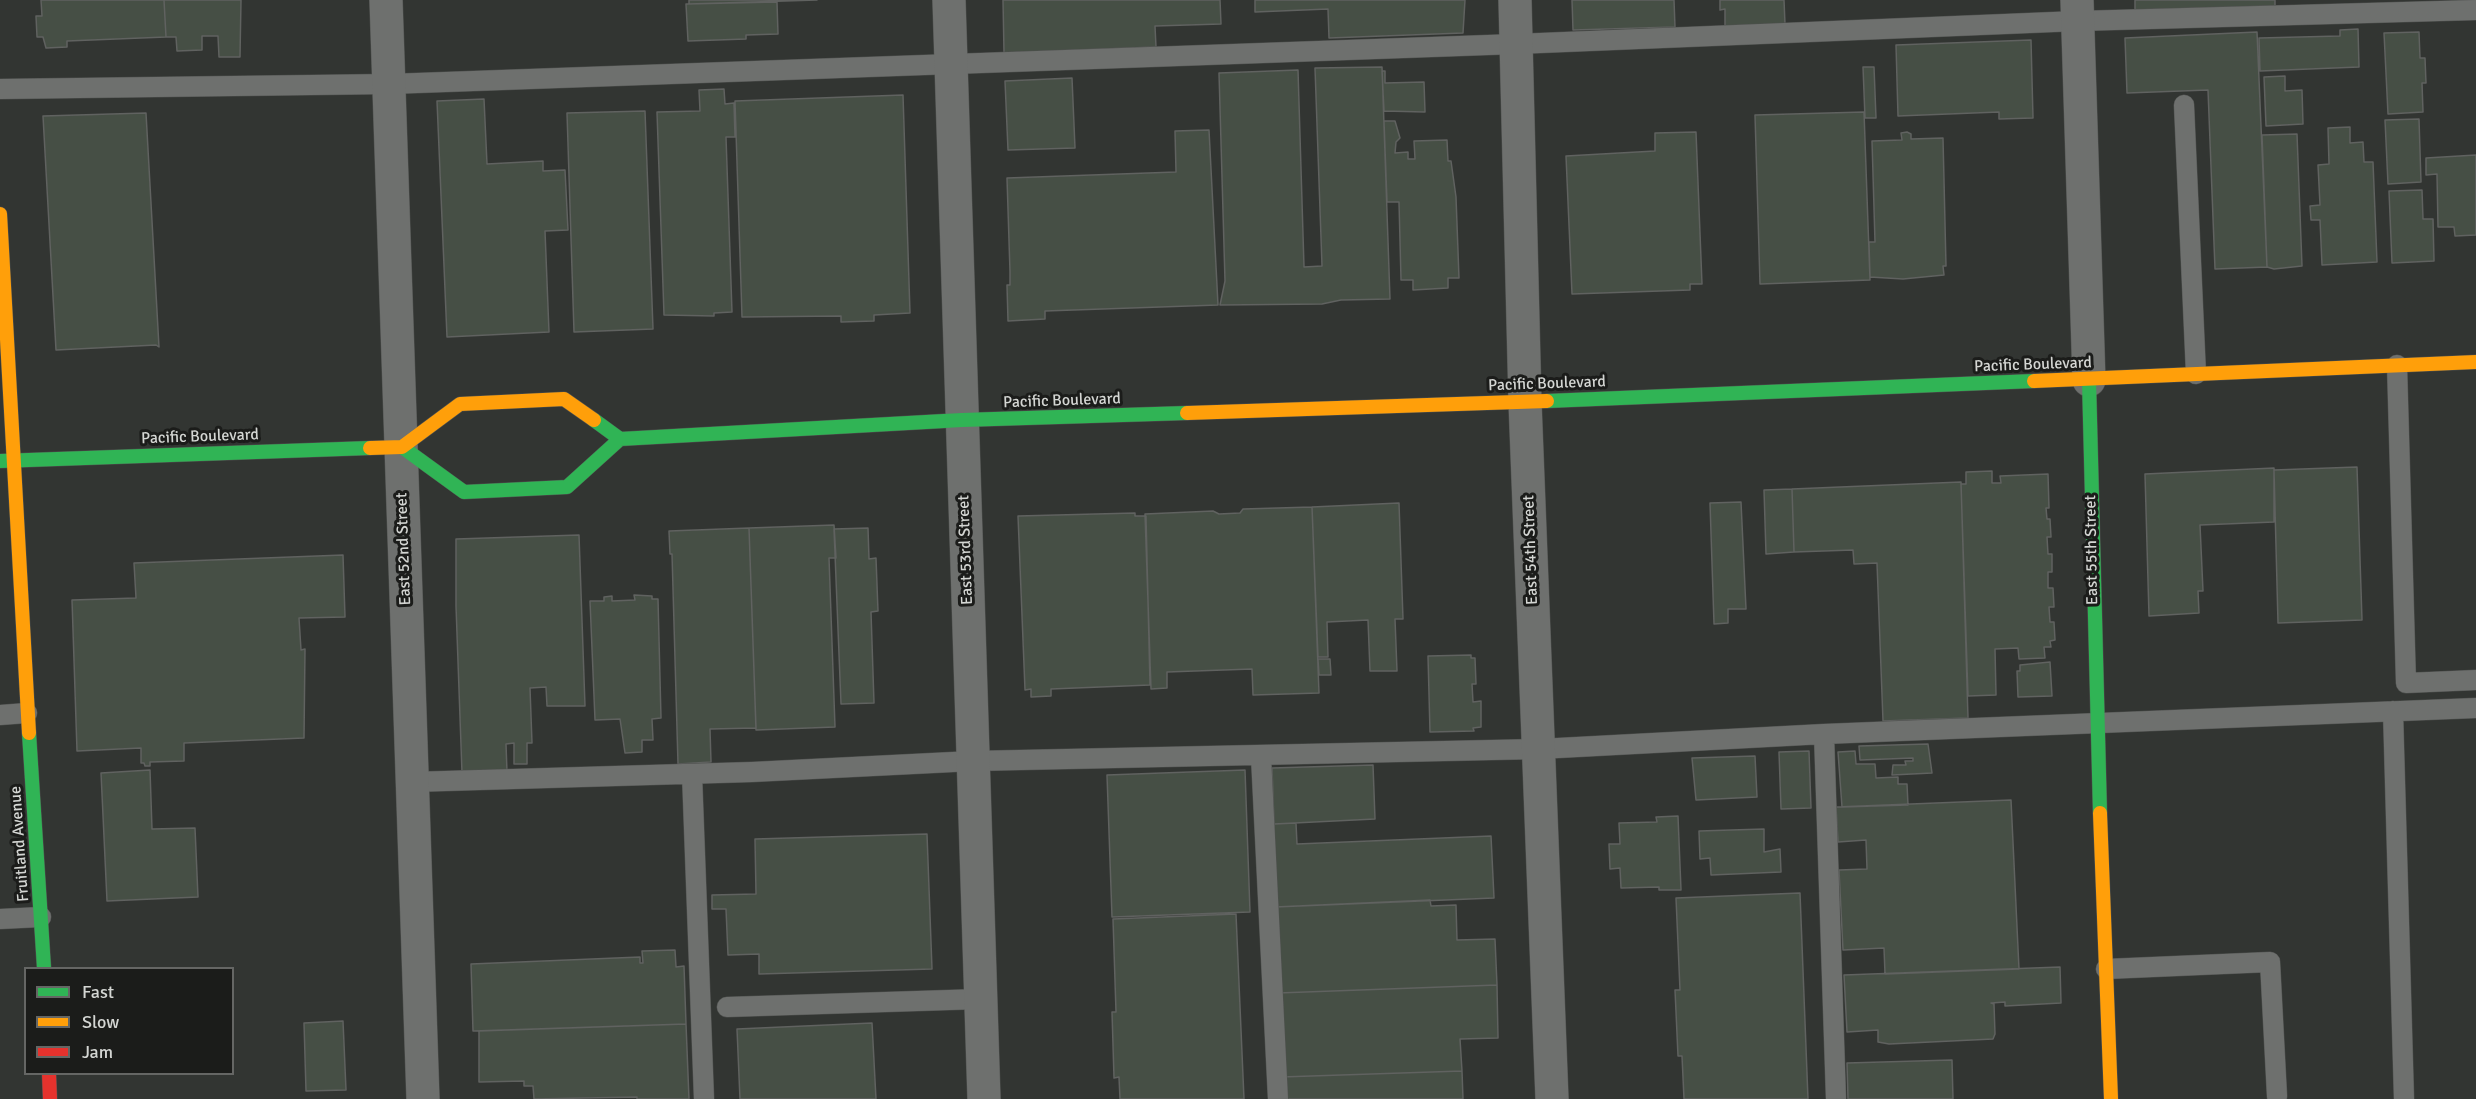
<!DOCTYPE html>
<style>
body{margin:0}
#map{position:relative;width:2476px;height:1099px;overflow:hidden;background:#323532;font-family:Signika,sans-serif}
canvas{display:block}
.legend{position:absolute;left:24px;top:967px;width:210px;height:108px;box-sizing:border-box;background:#1b1c1a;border:2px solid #656664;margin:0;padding:8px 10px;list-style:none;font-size:18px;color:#d4d6d3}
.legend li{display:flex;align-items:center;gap:12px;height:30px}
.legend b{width:30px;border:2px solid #656664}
</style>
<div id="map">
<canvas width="2476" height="1099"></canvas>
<ul class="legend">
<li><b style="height:8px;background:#30b455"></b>Fast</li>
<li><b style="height:8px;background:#ff9f0a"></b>Slow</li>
<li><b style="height:8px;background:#e5322d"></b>Jam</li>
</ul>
</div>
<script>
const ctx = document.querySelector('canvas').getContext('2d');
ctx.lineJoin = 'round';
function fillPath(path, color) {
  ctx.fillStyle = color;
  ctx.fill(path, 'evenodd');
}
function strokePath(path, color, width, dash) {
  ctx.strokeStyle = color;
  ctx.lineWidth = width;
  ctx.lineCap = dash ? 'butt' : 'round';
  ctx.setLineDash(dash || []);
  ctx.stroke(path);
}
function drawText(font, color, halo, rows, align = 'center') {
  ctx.font = font + ' Signika,sans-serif';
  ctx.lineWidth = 6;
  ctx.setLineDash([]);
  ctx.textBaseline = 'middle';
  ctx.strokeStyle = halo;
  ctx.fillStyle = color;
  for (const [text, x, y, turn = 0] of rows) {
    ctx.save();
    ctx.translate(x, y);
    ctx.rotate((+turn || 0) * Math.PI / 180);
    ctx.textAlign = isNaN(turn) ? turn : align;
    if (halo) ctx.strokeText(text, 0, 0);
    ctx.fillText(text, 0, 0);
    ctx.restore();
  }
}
const building = new Path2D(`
 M41,0H164L166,37L67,41V47L46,48L43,37H37L36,16H42Z
 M164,0H241L240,57H219L218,36H202V50L177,51L176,37H166Z
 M689,0H817L689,4Z
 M1003,0H1220L1221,24L1155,26L1156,47L1004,53Z
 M1255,0H1465L1463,33L1329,38L1328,9L1255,12Z
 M1572,0H1674L1675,27L1573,30Z
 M1720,0H1784L1785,24L1725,26V9L1720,10Z
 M2135,0H2275V6L2135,10Z
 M777,2L778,34L746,35V39L688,41L686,4Z
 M2358,29L2359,67L2260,71L2259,38L2340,36V30Z
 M2257,32L2267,267L2215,269L2208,90L2127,93L2125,38Z
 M2419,32L2420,58H2425L2426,83H2422L2423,112L2388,114L2384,33Z
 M2031,40L2033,118L1999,119V112L1898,116L1896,45Z
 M1382,67L1390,299L1341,300L1322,304L1220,305L1225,281L1219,73L1298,70L1304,267L1322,266L1315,68Z
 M1863,67H1874L1876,118H1865Z
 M1382,71H1385V83L1424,82L1425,112L1384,111Z
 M2285,76V91L2302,90L2303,124L2266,126L2264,77Z
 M1072,78L1075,148L1008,150L1005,81Z
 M724,89L725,104L734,103L735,137H726L732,312L714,313V316L664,315L657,112L700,111L699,90Z
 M903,95L910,313L874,315V321L841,322V316L742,317L735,101Z
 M484,99L487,164L543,161V171L565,170L568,230L545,231L549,332L447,337L437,101Z
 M645,111L653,329L574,332L567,113Z
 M1864,112L1870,280L1760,284L1755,115Z
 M146,113L159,347L156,345L56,350L43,116Z
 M2419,119L2421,182L2388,184L2385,120Z
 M1384,121H1395L1400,138L1396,142L1395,153L1408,152V159H1415L1414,141L1447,140L1448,161H1451L1456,197L1459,278H1448V288L1413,290V280H1401L1399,202H1387Z
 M2350,127V143L2363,142L2364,162H2373L2377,262L2322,265L2320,220H2311L2310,206L2320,205L2318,165L2329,164L2328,128Z
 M1209,130L1218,305L1045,311V319L1008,321L1007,285H1010V272L1007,178L1176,172L1175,131Z
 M1696,132L1702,284H1690V290L1572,294L1566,156L1655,151V133Z
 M1907,132L1911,134V139L1943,138L1946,266H1943L1944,275L1903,279L1870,277L1869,242H1875L1872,141L1902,140L1901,133Z
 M2297,134L2302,266L2274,269L2267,267L2262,135Z
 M2476,155V235L2455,236L2454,227H2438L2437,174L2426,175V158Z
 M2422,190L2423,219H2433L2434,261L2392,263L2389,191Z
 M2357,467L2362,620L2278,623L2274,470Z
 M2274,468V522L2200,525L2203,591H2198L2199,613L2149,616L2145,474Z
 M1992,471V483H2001L2000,476L2048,474L2049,508H2046L2047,519H2050L2051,537H2047L2048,554H2052V572H2048V588H2053L2054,607H2049L2050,622H2054L2055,640L2050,641L2051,647H2044L2045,658L2019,659L2018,648L1995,649L1996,695L1968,696L1961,484H1966V472Z
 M1961,482L1968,718L1883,721L1877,563L1854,564L1853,550L1794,552L1792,489Z
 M1792,489L1794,552L1766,554L1764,490Z
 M1741,502L1746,609H1728V623L1714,624L1710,503Z
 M1399,503L1403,619H1395L1397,671H1370L1368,620L1327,622L1328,657H1318L1312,507Z
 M1312,507L1319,693L1253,695L1252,669L1167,672V688L1151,689L1145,514L1213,511L1219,514L1240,513L1243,509Z
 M1135,513V516H1146L1150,685L1051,689V696L1031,697V689L1025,690L1018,516Z
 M834,525L836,558H829L835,727L756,730L749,528Z
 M749,528L756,728L710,729L711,762L678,764L672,554H670L669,531Z
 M868,528L869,559L876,558L878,611L871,612L874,703L841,704L834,529Z
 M579,535L585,706H547L546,687L530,688L532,743H527V764H514V743L506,744L507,772L462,773L456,606V539Z
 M343,555L345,617L299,618L301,650L305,649L304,738L184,743V761L150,762V766H145L144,763H141V748L77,751L72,600L136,598L134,563Z
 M634,595L652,596V599H658L661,718L652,719L653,740H642V752L625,753L620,719L595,720L590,601H604V597L612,596V601L635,600Z
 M1471,655V658H1475L1476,684H1472L1473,702L1481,701V727L1473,728L1474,731L1430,732L1428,656Z
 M1318,659H1330L1331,675H1319Z
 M2050,662L2052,696L2018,697L2017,671H2020V665Z
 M1928,744L1932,773L1892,775L1893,765H1906L1905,761H1913V758L1860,760L1859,746Z
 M1809,751L1811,808L1781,809L1779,752Z
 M1855,751L1856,764H1875L1876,778L1898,777V784H1907L1908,805L1842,807L1838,752Z
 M1755,756L1757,797L1696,800L1692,758Z
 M1373,765L1375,819L1274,824L1272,768Z
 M150,770L152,829L195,828L198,897L107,901L101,773Z
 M1245,770L1250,912L1112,917L1107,775Z
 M2011,800L2019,969L1885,974L1884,948L1843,950L1839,870L1867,869L1866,840L1838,842L1836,807Z
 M1678,816L1681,890H1659V887L1621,888L1620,868L1610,869L1609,844H1620L1619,823L1657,822L1656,817Z
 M1296,823L1297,844L1491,836L1494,898L1275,907L1274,824Z
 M1764,829V852L1780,849L1781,872L1711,875L1710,858L1700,859L1699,831Z
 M927,834L932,969L759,974V954L728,955L726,909H712V895L756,894L755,839Z
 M1800,893L1808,1099H1684L1682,1056H1678L1675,990H1680L1676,898Z
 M1430,900L1431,906L1456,905L1457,940L1495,939L1497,985L1278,993L1275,907Z
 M1236,914L1244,1099H1120L1119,1077L1114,1078L1112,1012H1116L1113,919Z
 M675,950L676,967L684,966L686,1024L473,1031L471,964L640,957V963H643L642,951Z
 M2060,967L2061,1003L2005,1006V1002L1991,1003L1994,1004L1995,1034L1993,1039L1889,1044L1878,1042V1030L1847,1032L1844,975Z
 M1497,985L1498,1038L1460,1039L1462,1071L1281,1077L1278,993Z
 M343,1021L346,1090L306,1091L304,1023Z
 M872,1023L876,1099H740L737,1029Z
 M686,1024L689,1099H637V1097L534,1099L533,1086H524V1081L479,1082V1031Z
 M1952,1060L1953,1099H1848L1847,1063Z
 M1462,1071L1463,1099H1282L1281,1077Z`);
fillPath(building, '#464f45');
strokePath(building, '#606260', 1.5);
const lane = new Path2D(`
 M0,89L389,84L1516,44L2078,21L2476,10
 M2184,105L2196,374
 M2397,365L2406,683L2476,680
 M2393,711L2404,1099
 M0,715L27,713
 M1824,734L1836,1099
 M1261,757L1278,1099
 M692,774L704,1099
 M411,782L752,772L973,761L1539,749L1824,734L2476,708
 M0,919L41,917
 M2106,969L2270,962L2277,1096
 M727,1007L981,999`);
const street = new Path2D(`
 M386,0L423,1099
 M949,0L984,1099
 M1515,0L1525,402L1552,1099
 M2077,0L2089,380`);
const fast = new Path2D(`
 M2089,380L2100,813
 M1547,401L2034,381
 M594,420L620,439L962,420L1187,413
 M402,447L464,492L567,487L620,439
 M0,461L370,448
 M29,733L44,968`);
const slow = new Path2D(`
 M0,214L29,733
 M2034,381L2476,362
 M1187,413L1547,401
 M370,448L402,447L460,404L564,399L594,420
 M2100,813L2111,1099`);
const jam = new Path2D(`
 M49,1074L50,1099`);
strokePath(lane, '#4f514f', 21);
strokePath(street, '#4f514f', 34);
strokePath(fast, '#4f514f', 15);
strokePath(slow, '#4f514f', 15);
strokePath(jam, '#4f514f', 15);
strokePath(lane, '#6e706e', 20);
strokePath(street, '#6e706e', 33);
strokePath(fast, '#30b455', 14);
strokePath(slow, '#ff9f0a', 14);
strokePath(jam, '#e5322d', 14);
drawText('16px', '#d4d6d3', '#1b1c1a', [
 ["Pacific Boulevard",2033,365,-2],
 ["Pacific Boulevard",1547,384,-2],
 ["Pacific Boulevard",1062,401,-2],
 ["Pacific Boulevard",200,437,-2],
 ["East 52nd Street",404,549,-92],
 ["East 53rd Street",966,550,-92],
 ["East 54th Street",1531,550,-92],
 ["East 55th Street",2092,550,-91],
 ["Fruitland Avenue",20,844,-94]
]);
</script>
